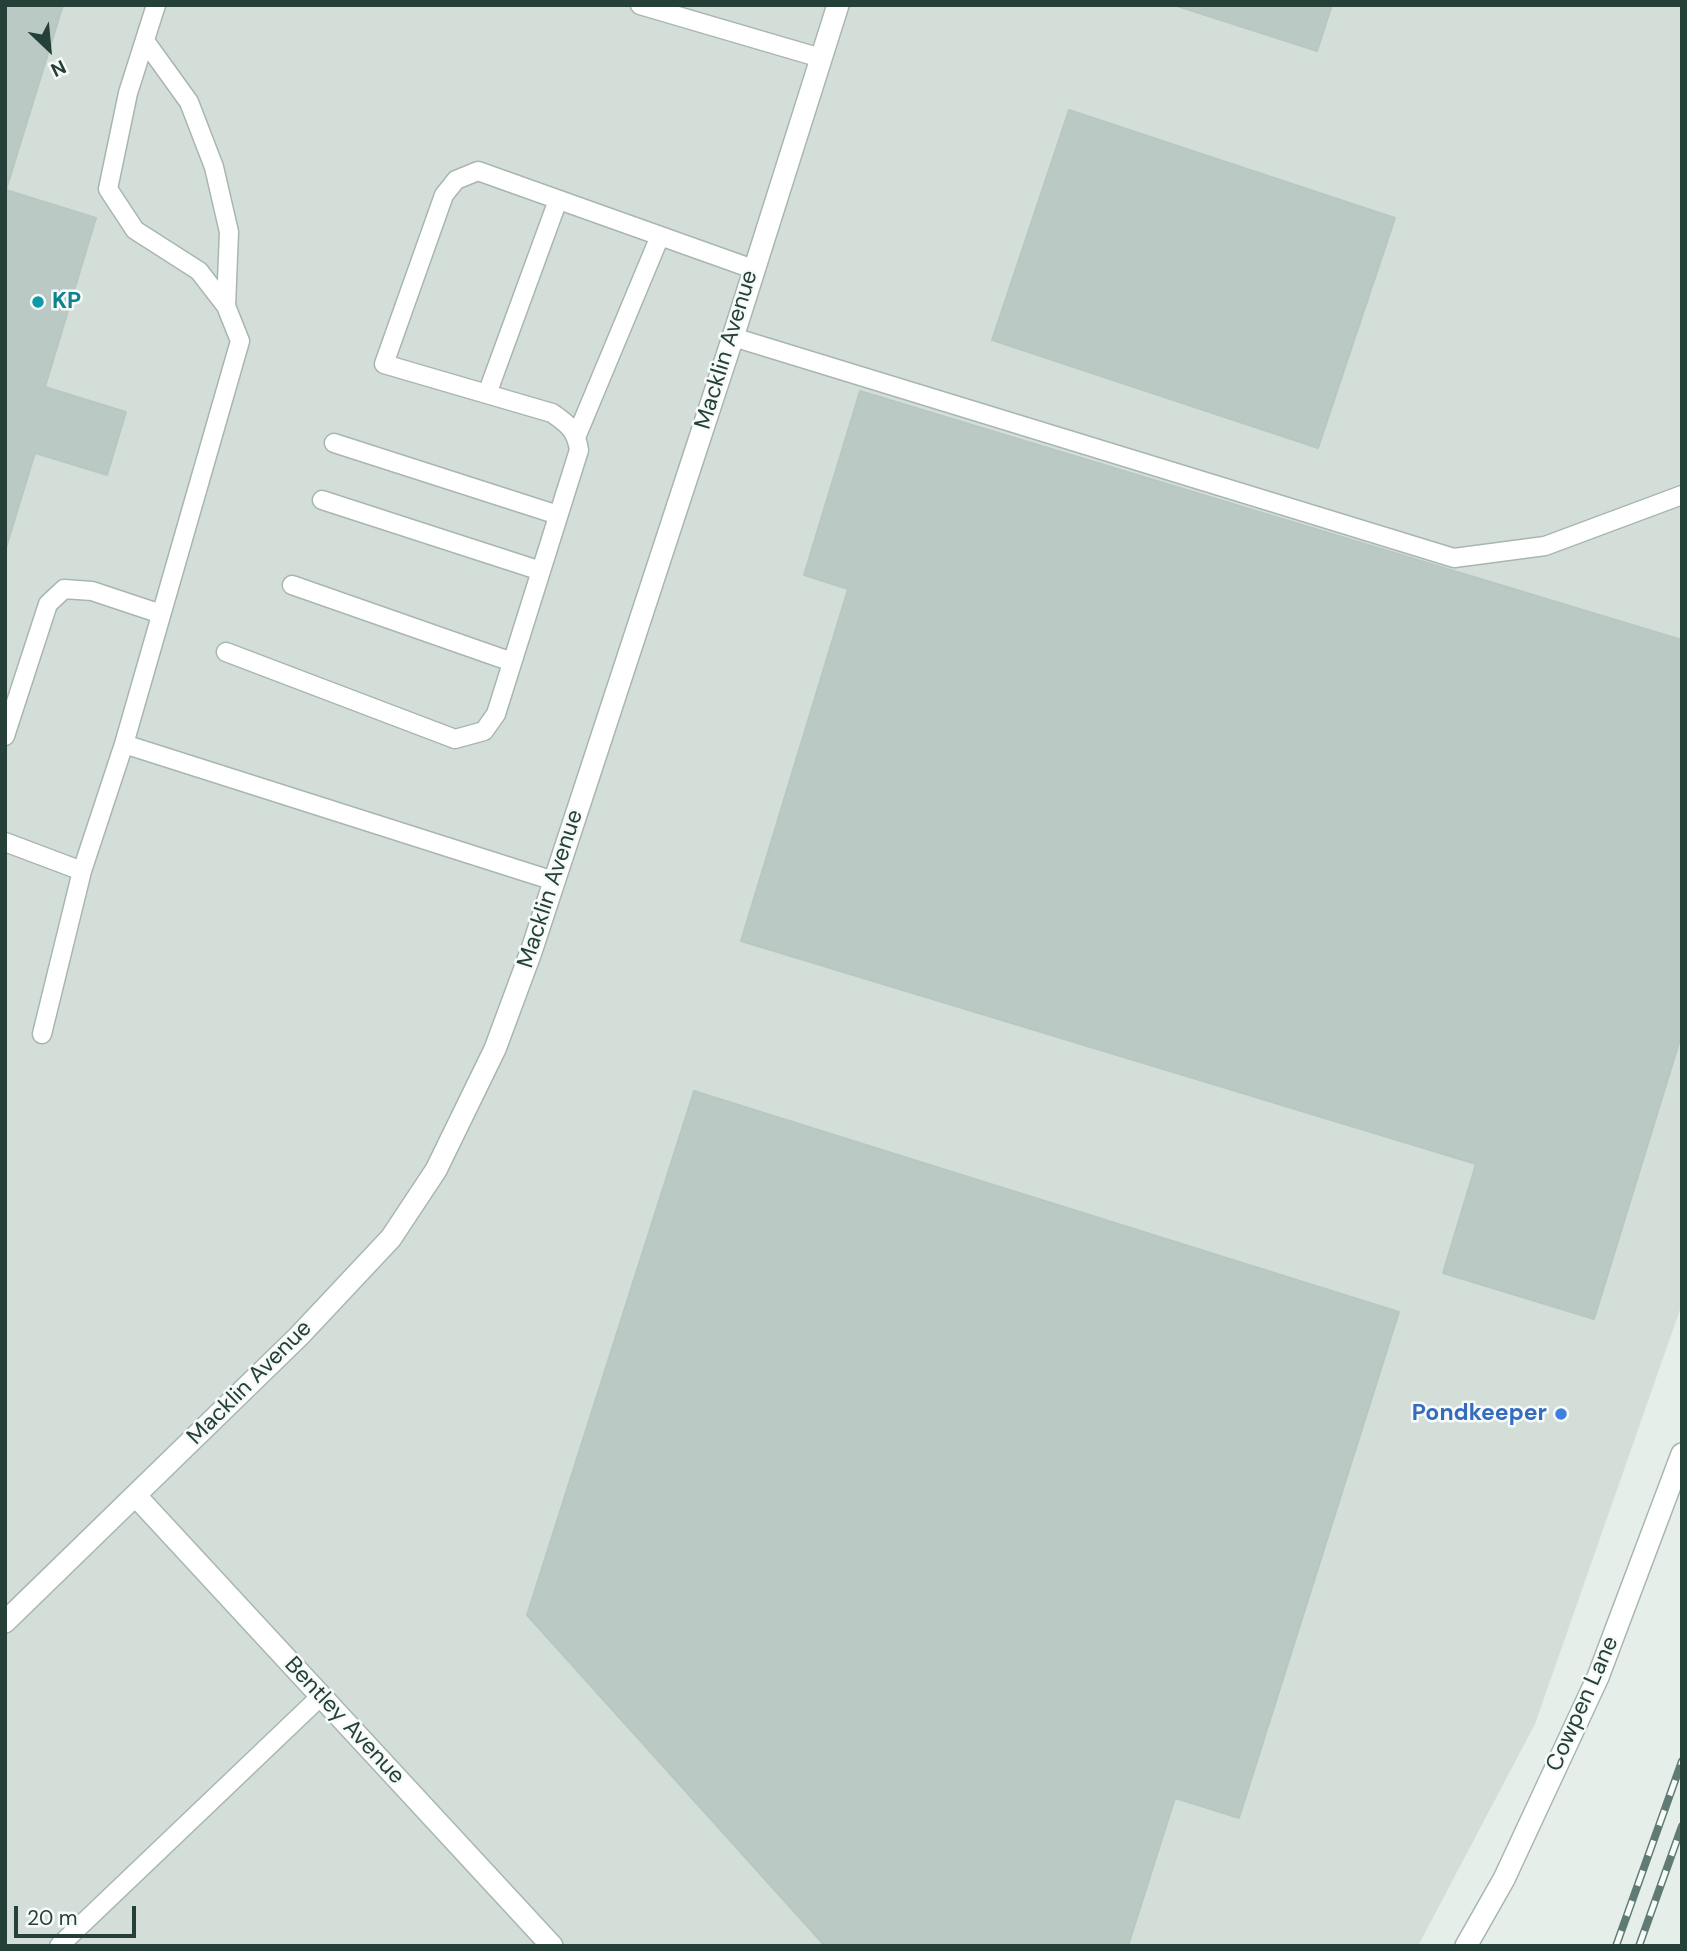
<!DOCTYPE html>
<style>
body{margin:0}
#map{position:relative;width:1687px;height:1951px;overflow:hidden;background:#e6eeea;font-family:"DM Sans",sans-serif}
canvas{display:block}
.frame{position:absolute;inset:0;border:7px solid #254039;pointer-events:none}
.north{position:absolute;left:14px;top:14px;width:70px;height:70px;-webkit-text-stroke:5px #f6faf8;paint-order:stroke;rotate:154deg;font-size:19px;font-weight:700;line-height:28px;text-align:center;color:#254039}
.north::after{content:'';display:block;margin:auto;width:24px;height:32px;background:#254039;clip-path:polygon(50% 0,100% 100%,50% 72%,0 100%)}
.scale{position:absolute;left:14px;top:1906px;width:122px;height:32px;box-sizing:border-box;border:4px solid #254039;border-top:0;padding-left:9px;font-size:21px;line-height:24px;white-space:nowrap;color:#254039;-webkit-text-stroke:5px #f6faf8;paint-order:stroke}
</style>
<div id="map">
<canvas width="1687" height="1951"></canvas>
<div class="frame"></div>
<div class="north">N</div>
<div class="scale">20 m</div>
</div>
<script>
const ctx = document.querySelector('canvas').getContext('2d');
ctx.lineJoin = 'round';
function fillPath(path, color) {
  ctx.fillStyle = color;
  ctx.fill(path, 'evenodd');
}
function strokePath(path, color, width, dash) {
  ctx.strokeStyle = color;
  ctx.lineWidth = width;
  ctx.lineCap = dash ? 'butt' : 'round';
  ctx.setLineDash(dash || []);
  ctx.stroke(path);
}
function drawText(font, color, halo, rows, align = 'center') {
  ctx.font = font + ' "DM Sans",sans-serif';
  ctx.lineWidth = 5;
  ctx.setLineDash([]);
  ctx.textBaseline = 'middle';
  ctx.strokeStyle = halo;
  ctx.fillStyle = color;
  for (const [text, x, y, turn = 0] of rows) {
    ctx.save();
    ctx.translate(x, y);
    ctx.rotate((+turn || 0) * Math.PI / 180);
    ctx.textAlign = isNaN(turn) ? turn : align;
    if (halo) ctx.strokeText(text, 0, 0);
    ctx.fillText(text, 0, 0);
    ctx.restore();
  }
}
fillPath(new Path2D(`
 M5,5H1682V1304L1535,1724L1418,1946H5Z`), '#d4ded9');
const building = new Path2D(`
 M5,5H63L6,190L96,218L45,387L126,412L107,475L35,453L5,551Z
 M1174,5H1332L1317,51Z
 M1069,110L1395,218L1318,448L992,340Z
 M860,391L1682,640V1033L1594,1319L1443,1273L1476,1164L741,941L848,589L804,575Z
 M694,1091L1399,1312L1239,1818L1175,1798L1128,1946H825L527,1615Z`);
fillPath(building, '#bbc9c4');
strokePath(building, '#b8c8c1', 2);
const service = new Path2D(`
 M156,5L128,93L108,189L135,230L199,271L226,306L240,341L124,744L554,881
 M640,5L821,58
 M145,41L189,102L214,167L229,232L226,306
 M733,337L1454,558L1545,546L1682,495
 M487,394L558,200
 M577,435L660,236
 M334,443L558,515
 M322,500L541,571
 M292,585L512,662
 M226,652L455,739L484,731L496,714L579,450C576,430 568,424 552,413L384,364L444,195L456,180L478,171L753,269
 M5,736L48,604L64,589L92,591L161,614
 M5,842L82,871L124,744
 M42,1034L82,871
 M59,1946L321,1696`);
const minor = new Path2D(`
 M136,1496L552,1946
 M5,1622L299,1336L391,1238L436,1170L495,1049L531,952L733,337L838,5`);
const tertiary = new Path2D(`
 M1466,1946L1504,1879L1598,1677L1682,1454`);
strokePath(service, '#a8b6b1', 21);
strokePath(minor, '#a8b6b1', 24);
strokePath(tertiary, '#a8b6b1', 24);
strokePath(service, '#fff', 18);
strokePath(minor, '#fff', 21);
strokePath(tertiary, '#fff', 21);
const rail = new Path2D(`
 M1616,1946L1682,1761
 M1639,1946L1682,1826`);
strokePath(rail, '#607b74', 8);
strokePath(rail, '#f6faf8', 5, [16]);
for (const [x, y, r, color] of [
 [38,302,7,"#0f9aa8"],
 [1561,1414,7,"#3f7fe0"]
]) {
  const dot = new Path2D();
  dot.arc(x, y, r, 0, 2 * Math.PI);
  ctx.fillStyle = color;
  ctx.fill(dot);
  strokePath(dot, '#f6faf8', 2.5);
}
drawText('bold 23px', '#0d838f', '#f6faf8', [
 ["KP",52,302]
], 'left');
drawText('23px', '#254039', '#f6faf8', [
 ["Macklin Avenue",727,350,-73],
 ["Macklin Avenue",551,889,-72],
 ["Macklin Avenue",250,1383,-45],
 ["Cowpen Lane",1583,1704,-66],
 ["Bentley Avenue",344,1721,47]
]);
drawText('bold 23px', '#366cbe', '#f6faf8', [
 ["Pondkeeper",1547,1414]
], 'right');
</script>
